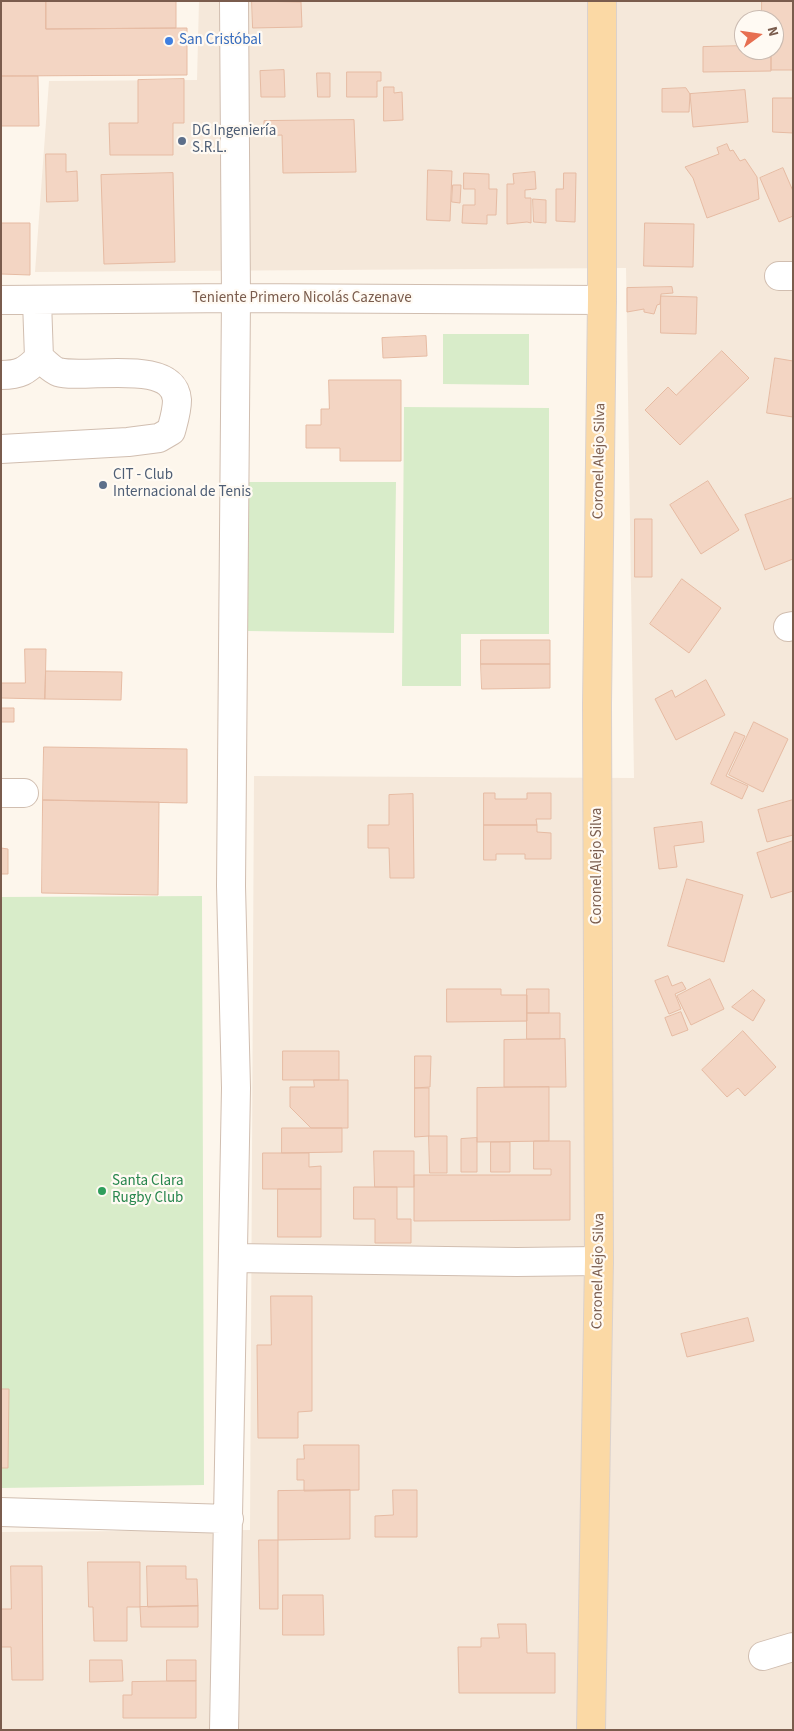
<!DOCTYPE html>
<meta charset="utf-8">
<style>
body{margin:0}
#map{position:relative;width:794px;height:1731px;overflow:hidden;background:#fdf6ec;font-family:"Source Sans 3",sans-serif}
canvas{display:block}
.frame{position:absolute;inset:0;border:2px solid #7a5c4d;pointer-events:none}
.north{position:absolute;left:734px;top:10px;width:50px;height:50px;box-sizing:border-box;background:#fffaf3;border:1px solid #cabbb1;border-radius:50%;rotate:76deg;font-size:14px;font-weight:700;line-height:20px;text-align:center;color:#7a5c4d}
.north::after{content:'';display:block;margin:auto;width:18px;height:22px;background:#e76f51;clip-path:polygon(50% 0,100% 100%,50% 72%,0 100%)}
</style>
<div id="map">
<canvas width="794" height="1731"></canvas>
<div class="frame"></div>
<div class="north">N</div>
</div>
<script>
const ctx = document.querySelector('canvas').getContext('2d');
ctx.lineJoin = 'round';
function fillPath(path, color) {
  ctx.fillStyle = color;
  ctx.fill(path, 'evenodd');
}
function strokePath(path, color, width, dash) {
  ctx.strokeStyle = color;
  ctx.lineWidth = width;
  ctx.lineCap = dash ? 'butt' : 'round';
  ctx.setLineDash(dash || []);
  ctx.stroke(path);
}
function drawText(font, color, halo, rows, align = 'center') {
  ctx.font = font + ' "Source Sans 3",sans-serif';
  ctx.lineWidth = 4.5;
  ctx.setLineDash([]);
  ctx.textBaseline = 'middle';
  ctx.strokeStyle = halo;
  ctx.fillStyle = color;
  for (const [text, x, y, turn = 0] of rows) {
    ctx.save();
    ctx.translate(x, y);
    ctx.rotate((+turn || 0) * Math.PI / 180);
    ctx.textAlign = isNaN(turn) ? turn : align;
    if (halo) ctx.strokeText(text, 0, 0);
    ctx.fillText(text, 0, 0);
    ctx.restore();
  }
}
fillPath(new Path2D(`
 M199,1H793V1730H1V1532L250,1530L254,776L634,778L626,268L35,272L49,81L197,80ZM744,20H774V50H744Z`), '#f5e8da');
fillPath(new Path2D(`
 M443,334H529V385L443,384Z
 M404,407L549,408V634H461V686H402Z
 M249,482H396L394,633L247,631Z
 M202,896L204,1485L1,1488V897Z`), '#d8ecc9');
const building = new Path2D(`
 M1,1H46V29L187,28V75L1,76Z
 M46,1H176V28L46,29Z
 M252,1L301,2L302,27L253,28Z
 M762,1H793V70H771V50H774V20H766V14H762Z
 M744,46V50H771V71L703,72V47Z
 M284,70L285,97H261L260,71Z
 M347,72H381V81H377V97H347Z
 M317,73H330V97H318Z
 M1,76H38L39,126H1Z
 M184,79V123H173V155H110L109,123H138V80Z
 M384,87H394V93L402,92L403,120L384,121Z
 M686,88L690,94L689,112H662V89Z
 M745,90L748,122L693,127L690,94Z
 M773,98H793V133L773,132Z
 M354,120L356,172L283,173L282,135L264,136V121Z
 M727,144L730,151L733,150L740,161L745,159L757,177L759,199L707,218L693,178L685,167L719,154L717,148Z
 M46,154H66V172L77,171L78,201L47,202Z
 M783,168L793,191V216L779,222L760,178Z
 M428,170L452,171L450,221L427,220Z
 M535,172L536,189L525,190V198H531V223L527,222L507,224V184H514L513,174Z
 M173,173L175,262L104,264L101,175Z
 M464,173L489,174V189H497L496,215H487V224L462,223L463,205H475V189H464Z
 M564,173H576L575,222L556,221V189H563Z
 M453,185H461L460,203L452,202Z
 M533,199L546,200V223L534,222Z
 M1,223H30V275L1,274Z
 M645,223L694,224L693,267L644,266Z
 M672,287L673,293L661,294L660,304L657,305L654,314L644,312V309L627,312V288Z
 M661,296L697,297L696,334L661,333Z
 M426,336L427,356L383,358L382,338Z
 M722,351L749,378L680,445L645,410L668,387L676,395Z
 M775,358L793,361V417L767,413Z
 M329,380H401V461H340V448H306V425H321V409H329Z
 M708,481L739,530L701,554L670,505Z
 M793,498V559L765,570L745,515Z
 M635,519H652V577H635Z
 M682,579L721,608L689,653L650,624Z
 M481,640H550V664H481Z
 M25,649H46L45,699L1,698V683H25Z
 M481,664H550V688L482,689Z
 M46,671L122,672L121,700L45,699Z
 M706,680L725,715L676,740L655,699L672,690L675,697Z
 M1,708H14V722H1Z
 M754,722L788,739L763,792L729,775Z
 M735,732L745,736L726,776L748,786L742,799L711,784Z
 M44,747L187,749V803L43,800Z
 M484,793H495V799H527V793H551V819H536L537,825H484Z
 M413,794L414,878H390L389,848H368V825H389V795Z
 M43,800L159,802L158,895L42,893Z
 M793,800V835L767,842L758,810Z
 M702,822L704,842L674,846L677,867L659,869L654,828Z
 M484,825H537V832L551,833V859H525V854H496V860H484Z
 M793,841V891L771,898L757,853Z
 M1,848L8,849V874H1Z
 M687,879L743,895L724,962L668,946Z
 M668,976L672,986L682,982L686,989L675,994L681,1009L669,1014L655,981Z
 M710,979L724,1009L691,1025L677,996Z
 M447,989H501V995H527V1021L447,1022Z
 M527,989H549V1013H527Z
 M753,990L765,1000L753,1021L732,1007Z
 M681,1012L688,1030L672,1036L665,1018Z
 M527,1013H560V1039H527Z
 M743,1031L776,1067L745,1096L738,1088L727,1097L702,1070Z
 M565,1039L566,1087H504V1040Z
 M283,1051H339V1080H283Z
 M415,1056H431L430,1087L415,1088Z
 M314,1080H348V1128H311L290,1107V1087H314Z
 M549,1087V1141L477,1142V1088Z
 M415,1088H429V1136L415,1137Z
 M282,1128H342V1152L282,1153Z
 M429,1136H447V1173H430Z
 M477,1138V1172H461V1139Z
 M534,1141H570V1220L414,1221V1175H551V1169H534Z
 M491,1142H510V1172H491Z
 M374,1151H414V1187H375Z
 M263,1153H309V1167L321,1166V1189H263Z
 M354,1187H397V1219H411V1243H375V1219H354Z
 M278,1189H321V1237H278Z
 M271,1296H312V1411L298,1412V1438H258L257,1345H271Z
 M748,1318L754,1341L687,1357L681,1334Z
 M1,1389H9L8,1468H1Z
 M304,1445H359V1490L304,1491V1480H297V1459H304Z
 M350,1490V1539L278,1540V1491Z
 M393,1490H417V1537H375V1516L393,1515Z
 M259,1540H278V1609H260Z
 M88,1562H140V1607H127V1641H94L93,1607H89Z
 M11,1566H42L43,1680H12L11,1647H1V1609H11Z
 M147,1566H186V1579H197L198,1606L148,1607Z
 M283,1595H323L324,1635H283Z
 M198,1606V1627H141L140,1607Z
 M498,1624H526L527,1653H555V1693H459L458,1647H481V1638H499Z
 M90,1660H122L123,1681L90,1682Z
 M167,1660H196V1681H167Z
 M196,1681V1718H123V1695H132V1682Z`);
fillPath(building, '#f3d5c3');
strokePath(building, '#e6bba3', 1);
const minor = new Path2D(`
 M779,276H793
 M1,300L236,298L602,300
 M1,375C20,375 26,371 39,358
 M1,449L128,442L159,438L171,431C174,420 177,411 177,400C174,357 85,380 58,372C52,370 45,362 39,358L37,301
 M788,627L793,626
 M1,793H24
 M233,1258L517,1262L599,1261
 M1,1512L229,1519
 M763,1656L793,1647
 M224,1730L236,1088L231,886L236,298L234,1`);
const major = new Path2D(`
 M591,1730L599,1261L597,704L602,300V1`);
strokePath(minor, '#d1beb0', 30);
strokePath(major, '#dad1cd', 30);
strokePath(minor, '#fff', 28);
strokePath(major, '#fbd9a5', 28);
for (const [x, y, r, color] of [
 [169,41,5,"#3f7fe0"],
 [182,141,5,"#5c6f8a"],
 [103,485,5,"#5c6f8a"],
 [102,1191,5,"#2e9e5b"]
]) {
  const dot = new Path2D();
  dot.arc(x, y, r, 0, 2 * Math.PI);
  ctx.fillStyle = color;
  ctx.fill(dot);
  strokePath(dot, '#fffaf3', 2);
}
drawText('15px', '#366cbe', '#fffaf3', [
 ["San Cristóbal",179,41]
], 'left');
drawText('15px', '#4e5e75', '#fffaf3', [
 ["DG Ingeniería",192,132],
 ["S.R.L.",192,149],
 ["CIT - Club",113,476],
 ["Internacional de Tenis",113,493]
], 'left');
drawText('15px', '#7a5c4d', '#fffaf3', [
 ["Teniente Primero Nicolás Cazenave",302,299],
 ["Coronel Alejo Silva",600,461,-89],
 ["Coronel Alejo Silva",598,866,-90],
 ["Coronel Alejo Silva",599,1271,-89]
]);
drawText('15px', '#27864d', '#fffaf3', [
 ["Santa Clara",112,1182],
 ["Rugby Club",112,1199]
], 'left');
</script>
